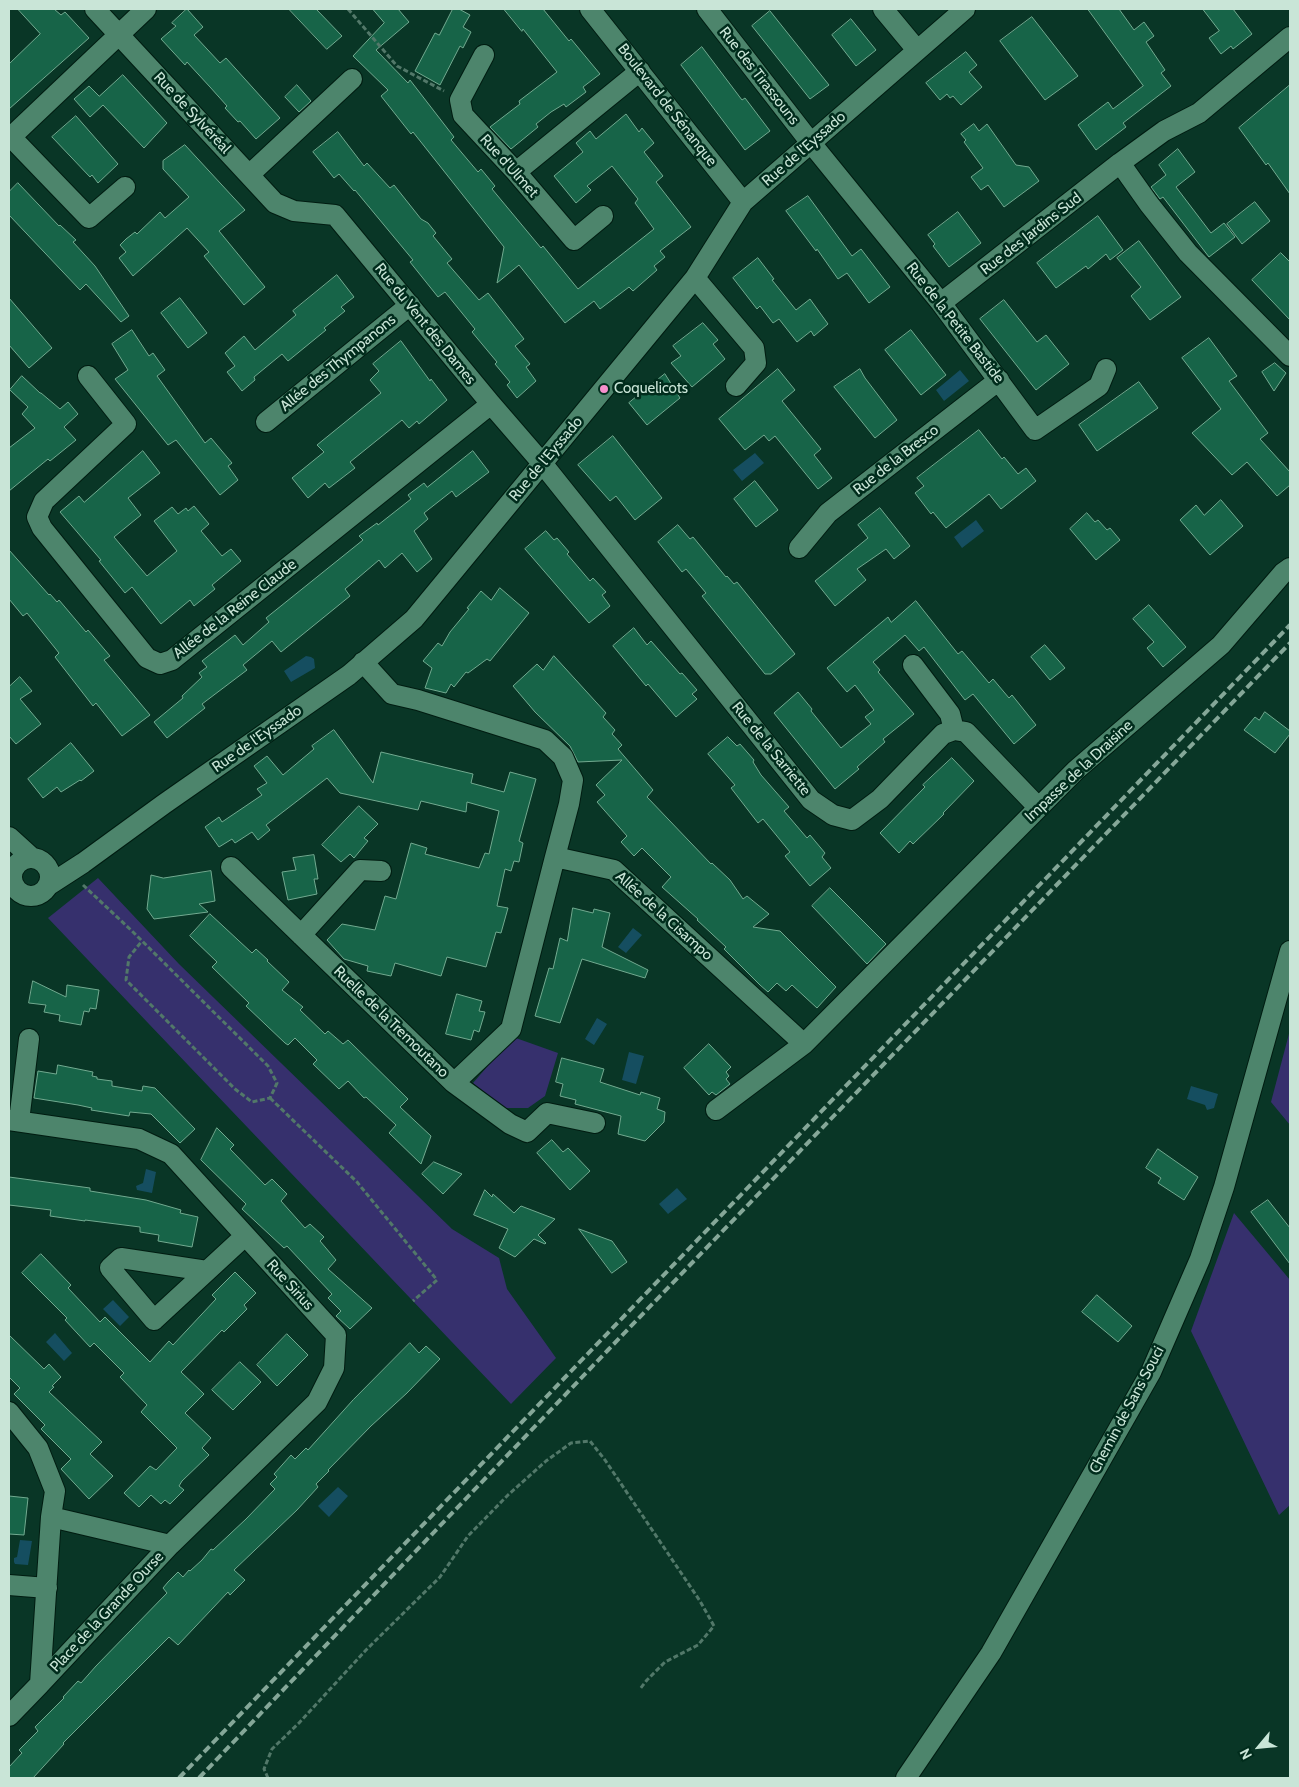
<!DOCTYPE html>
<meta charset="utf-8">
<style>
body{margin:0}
#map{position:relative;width:1299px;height:1787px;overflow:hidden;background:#093626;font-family:Cabin,sans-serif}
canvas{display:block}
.frame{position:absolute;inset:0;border:10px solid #c9e5d7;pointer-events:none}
.north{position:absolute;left:1234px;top:1722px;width:50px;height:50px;-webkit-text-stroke:4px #002c1c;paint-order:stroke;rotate:242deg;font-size:14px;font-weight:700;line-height:20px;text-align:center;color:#c9e5d7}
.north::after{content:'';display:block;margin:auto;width:18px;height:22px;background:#c9e5d7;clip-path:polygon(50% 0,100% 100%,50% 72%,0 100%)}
</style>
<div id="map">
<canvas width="1299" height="1787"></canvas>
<div class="frame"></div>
<div class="north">N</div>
</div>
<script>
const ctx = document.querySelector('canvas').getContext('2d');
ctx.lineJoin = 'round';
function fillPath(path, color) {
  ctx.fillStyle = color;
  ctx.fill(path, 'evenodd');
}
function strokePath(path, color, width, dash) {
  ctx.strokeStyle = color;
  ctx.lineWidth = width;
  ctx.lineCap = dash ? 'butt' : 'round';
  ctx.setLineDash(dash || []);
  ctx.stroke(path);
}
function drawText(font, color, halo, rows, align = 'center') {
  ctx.font = font + ' Cabin,sans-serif';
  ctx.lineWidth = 5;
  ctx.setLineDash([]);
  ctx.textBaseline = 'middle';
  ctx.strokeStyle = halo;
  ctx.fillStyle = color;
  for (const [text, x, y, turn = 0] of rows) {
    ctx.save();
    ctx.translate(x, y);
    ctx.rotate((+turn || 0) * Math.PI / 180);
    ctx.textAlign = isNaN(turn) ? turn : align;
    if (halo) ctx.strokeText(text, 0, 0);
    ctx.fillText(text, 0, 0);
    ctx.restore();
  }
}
fillPath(new Path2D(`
 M98,878L179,964L452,1229L499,1258L507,1289L556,1358L511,1404L48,918Z
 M1290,1030V1125L1271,1102Z
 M513,1037L558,1053L545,1096L528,1108H504L473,1083Z
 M1234,1213L1290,1280V1505L1279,1515L1191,1331Z`), '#36306d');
fillPath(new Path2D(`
 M960,370L969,381L944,401L936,390Z
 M755,453L764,463L742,481L733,470Z
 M976,520L984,531L962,548L954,537Z
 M306,656L311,657L314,659L315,668L291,682L284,671Z
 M633,928L642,935L626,953L618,947Z
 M597,1018L607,1024L594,1045L585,1039Z
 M629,1052L644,1056L636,1084L622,1080Z
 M1191,1086L1218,1094L1214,1108L1207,1110L1205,1105L1187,1099Z
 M146,1169L156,1172L152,1193L137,1190L136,1186L143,1183Z
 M677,1188L687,1199L668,1214L659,1204Z
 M113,1300L129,1317L120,1326L103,1309Z
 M55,1333L72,1353L64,1361L46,1342Z
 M338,1487L348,1496L329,1517L318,1506Z
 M20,1540L32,1541L28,1565L15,1564L14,1562V1558L17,1557Z`), '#154e60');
const building = new Path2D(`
 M18,9H54L61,15L65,12L89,38L9,109V64L40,34Z
 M187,9L203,27L194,35L220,63L226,58L280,118L256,139L240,121L238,122L225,108L227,106L210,87L187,62L185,65L161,39L176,26L172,23Z
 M289,9H316L342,36L327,49Z
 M373,9H398L409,22L376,50L408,83L410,80L454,137L451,140L478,172L481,169L495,186L492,189L541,248L543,246L578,289L654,229L635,203L638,199L612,166L587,186L591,190L576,203L554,176L583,152L576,143L590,131L596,139L626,114L639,132L642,128L654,143L644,152L663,176L656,182L691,227L660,251L665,257L654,266L657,270L633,291L629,287L600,309L594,301L565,323L519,265L497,283L504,247L413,132L411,134L381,96L388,90L353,56L384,23Z
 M453,9H459L470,15L463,27L471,32L463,48L460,46L440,85L415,71L435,33L439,35Z
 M504,9H543L569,41L571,39L600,74L583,87L586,92L566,107L564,104L551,112L536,124L538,127L511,149L490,127L520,104L519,101L557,72L523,29L522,31Z
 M1088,9H1119L1134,30L1144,22L1154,36L1146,42L1165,70L1161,73L1171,86L1123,123L1126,127L1096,150L1078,125L1108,102L1113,109L1143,86Z
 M1203,9H1233L1252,34L1233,49L1231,46L1221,54L1209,38L1219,31Z
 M770,11L829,85L810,99L752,26Z
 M1032,17L1078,76L1045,100L1000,41Z
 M851,19L876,50L856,66L832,35Z
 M702,47L742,100L745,98L770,131L745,150L681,65Z
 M966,52L977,65L969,72L982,87L961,105L953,96L950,98L947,94L940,100L926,83Z
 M123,75L167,123L144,148L103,105L90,117L74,99L89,86L99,96Z
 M297,85L311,101L299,112L285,97Z
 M1290,85V194L1268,163L1266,165L1239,128Z
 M76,116L118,164L98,183L92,175L90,177L52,137Z
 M974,124L979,131L987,124L1016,165L1029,167L1039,181L1004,207L988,185L981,190L971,177L983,168L964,142L966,140L961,134Z
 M338,132L364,166L367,163L390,188L394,185L421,219L428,223L436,233L433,236L452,259L447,263L479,300L488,293L524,339L515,346L530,364L526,367L536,381L517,398L507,385L510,382L495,364L497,362L472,332L475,329L445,292L438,297L410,262L413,260L355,190L354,191L339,174L334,178L313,152Z
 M185,145L245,210L219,231L265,287L244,305L204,256L209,252L187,228L133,276L119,258L126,252L120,245L126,239L135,232L137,234L160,212L165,218L189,197L163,169V161Z
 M1178,149L1195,172L1176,187L1211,233L1224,223L1235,237L1209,257L1163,197L1160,199L1151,187L1166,175L1159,165Z
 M18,183L59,226L60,225L76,240L73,242L95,266L129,316L121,322L86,284L80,290L9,215V192Z
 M808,196L852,256L861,249L890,287L869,303L847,273L838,279L817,249L816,251L786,211Z
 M1255,202L1270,221L1242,244L1227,224Z
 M958,212L981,243L949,267L933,246L935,244L928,235Z
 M1098,216L1123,250L1110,260L1106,254L1088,269L1086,266L1056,288L1037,263Z
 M1139,241L1181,297L1150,320L1131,296L1141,287L1117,258Z
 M1281,253L1290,262V320L1252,280Z
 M758,258L774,279L772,280L796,310L810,299L828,324L814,336L811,331L797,342L779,319L773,323L760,306L757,309L733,278Z
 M337,275L354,297L341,307L345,311L324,328L326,330L288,361L282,354L254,377L255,380L242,391L227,372L235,366L225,353L244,336L255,350L296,315L293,311Z
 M9,298L52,348L29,368L9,345Z
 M180,298L207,333L188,348L161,313Z
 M1004,300L1037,342L1046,335L1069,364L1036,390L980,319Z
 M703,323L718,340L713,344L725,359L692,387L671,363L681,356L673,346Z
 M132,330L149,356L153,353L165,370L157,376L205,443L211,438L232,463L228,466L238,480L220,495L176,440L168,445L115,379L128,370L112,344Z
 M911,330L946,375L921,395L885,350Z
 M1209,338L1237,376L1229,381L1268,433L1260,439L1290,472V485L1277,496L1247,462L1232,475L1192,433L1221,409L1182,358Z
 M401,341L430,381L431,379L447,400L419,424L417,421L409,428L402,420L350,462L355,468L329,488L325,483L308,498L292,478L324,452L317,445L381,393L370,380L379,371L373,364Z
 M1275,363L1286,373L1274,391L1262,372Z
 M778,369L795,390L782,401L821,449L814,455L832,478L818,489L775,436L769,441L764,435L745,450L719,419Z
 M860,369L865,378L897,420L875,438L834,387Z
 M665,374L680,398L647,425L629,403Z
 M22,376L40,393H41L60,409L68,402L78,414L64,427L76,440L50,461L48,459L9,491V448L35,428L22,414L28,407L10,390Z
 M1139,382L1158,408L1097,451L1079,425Z
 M979,430L1002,459L1004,457L1018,474L1026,468L1036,481L1001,509L989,494L946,528L933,512L931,514L915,493L924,486L917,478Z
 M613,436L662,498L635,520L616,496L610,501L578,465Z
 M143,451L160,473L128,498L141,515L114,537L147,576L177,551L154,521L172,507L178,514L186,508L188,511L194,506L209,524L201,531L222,556L231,549L241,561L212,585L215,589L194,606L190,600L161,624L132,587L125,593L99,561L101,560L60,512L79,496L84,502Z
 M473,451L489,472L456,497L452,491L424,513L428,519L414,531L432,559L417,572L402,553L385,568L379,560L345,589L350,596L281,652L272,641L243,665L247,670L202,704L205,708L167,738L154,722L183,698L182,696L202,677L199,673L207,667L202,661L235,635L243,645L269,622L266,618L363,540L359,536L377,523L378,525L411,499L408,495L424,483L427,487Z
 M755,481L778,510L756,527L734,499Z
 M1221,500L1243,526L1210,555L1180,520L1196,505L1204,515Z
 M880,508L910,546L894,559L886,549L857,569L866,580L835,606L815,581L868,538L858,525Z
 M1087,513L1095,522L1098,520L1107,530L1110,528L1120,540L1096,560L1070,529Z
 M678,525L690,539L693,537L726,577L727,576L734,584L737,582L795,654L771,674H765L702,596L706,593L686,569L682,572L658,542Z
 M546,531L554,540L557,538L569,552L567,554L590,581L593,578L606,592L602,595L610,606L589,623L525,549Z
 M9,550L49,595L50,594L57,602L59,600L86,632L88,630L110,656L104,660L150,715L122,736L96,703L93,706L55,657L59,653L27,613L23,616L9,599Z
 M500,588L529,613L490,661L487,659L468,673L466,672L454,687L451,684L446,693L425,688L432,668L423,661L438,643L442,646L450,632L469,609L467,608L481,591L491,600Z
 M916,601L958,654L962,651L989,683L993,679L1009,698L1012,695L1036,725L1014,744L973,694L965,700L924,647L919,651L905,635L873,662L880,670L878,672L914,714L883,739L885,742L857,767L859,769L835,789L774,713L798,692L812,709L811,711L841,748L871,724L865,717L874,710L855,685L847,692L827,668L888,617L891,622Z
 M1149,605L1186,647L1163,667L1147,648L1154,642L1133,619Z
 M634,628L647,645L651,641L680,674L682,673L697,690L692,694L697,699L676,717L648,684L646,686L613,646Z
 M1045,645L1065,668L1050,680L1031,657Z
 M554,656L606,713L603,717L615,730L612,734L622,745L618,749L653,790L647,797L711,864L712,863L730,880L743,899L747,896L769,914L753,927L780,931L836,987L817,1008L792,985L786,991L777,983L768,992L760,985L724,949L726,947L697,920L698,919L662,887L671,877L642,848L634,856L621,842L627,836L597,802L605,795L596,785L622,760L578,762L570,746L535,712L513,686L537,664L543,670Z
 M20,677L32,691L20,699L41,724L16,744L9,736V687Z
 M1265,712L1290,731V734L1275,753L1244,730L1255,717L1259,720Z
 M334,730L373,783L381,752L473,774L471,783L504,792L510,772L536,779L519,841L523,843L519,862L514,861L511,871L505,869L497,906L508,908L501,933L496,932L486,967L447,957L441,976L395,963L391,976L367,971L368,966L344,959L327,940L342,924L375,930L385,896L396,899L411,843L427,848L425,854L479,868L485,853L489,854L499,811L467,802L466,812L421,801L418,810L340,793L327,778L266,825L270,830L258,840L252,832L235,843L232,839L219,847L205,827L219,817L222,822L262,795L257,789L267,783L254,766L267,756L283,775L314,749L312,746Z
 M728,737L737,746L740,744L754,760L753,762L761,775L789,807L784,811L807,838L810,835L825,853L822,857L831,868L810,886L785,856L790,852L763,819L758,823L731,788L735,785L708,754Z
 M71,743L94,771L81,781L80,780L61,792L57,787L43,798L28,779Z
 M952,758L974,781L943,813L944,814L913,844L910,841L899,853L880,833L925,787L923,785Z
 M359,806L378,824L364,838L368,841L354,858L350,854L341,862L322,845Z
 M314,855L318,879H314L317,894L288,900L282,872L296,870L293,858Z
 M211,871L215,901L199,904L208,912L154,919L147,909L151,875L163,878Z
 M830,888L886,944L867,964L812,906Z
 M573,908L593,913L594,909L610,913L602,947L648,970L645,978L582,959L560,1023L535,1016L549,968L553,969L560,938L567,941Z
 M210,914L252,953L256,949L268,960L267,961L289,982L282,990L303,1007L300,1010L325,1034L328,1031L343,1044L348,1040L408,1099L400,1107L431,1136L421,1164L389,1133L396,1125L366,1097L364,1098L348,1081L339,1089L313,1064L317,1060L295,1038L288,1045L285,1043L246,1006L249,1003L212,967L217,962L190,936Z
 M33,981L66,997L67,985L99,990L96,1009L90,1008L89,1012L84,1011L81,1025L59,1021L60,1015L44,1012L46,1005L29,1003Z
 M457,994L482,1001L479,1011L485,1012L479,1032L474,1030L471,1040L446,1034Z
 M709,1044L731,1067L726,1072L729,1076L726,1079L730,1084L716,1095L712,1092L709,1095L684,1068Z
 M562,1058L604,1069L600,1082L640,1095L641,1092L660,1098L657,1109L665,1112L664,1122L645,1141L618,1134L621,1116L575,1104L576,1100L560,1096L563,1084L556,1082Z
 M58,1065L93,1072L92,1076L97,1077V1079L112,1081V1086L142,1091L143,1086L155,1088L195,1129L180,1143L151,1114L130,1112L129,1116L91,1110L92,1108L78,1105L34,1098L38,1071L56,1074Z
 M217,1128L234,1145L230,1149L265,1185L272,1179L287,1194L281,1201L305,1228L310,1224L324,1237L320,1241L336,1260L328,1269L372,1308L350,1329L336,1316L341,1311L328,1298L332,1294L287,1246L284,1248L242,1209L246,1204L201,1160Z
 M552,1140L563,1152L568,1148L590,1171L570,1190L537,1153Z
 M1158,1149L1198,1177L1184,1200L1158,1183L1161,1178L1146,1168Z
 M434,1162L462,1174L443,1194L422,1174Z
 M9,1177L90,1188V1191L146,1200L181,1210L180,1213L198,1217L192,1247L158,1241L159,1235L140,1232V1227L85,1220V1221L50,1216L51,1210L9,1205Z
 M485,1190L492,1197L493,1194L514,1213L521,1206L555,1219L538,1235L546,1243L545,1244L534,1239L515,1257L499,1248L508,1229L474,1215Z
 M1268,1200L1290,1228V1264L1251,1212Z
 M579,1229L612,1241L627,1262L612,1273Z
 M41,1254L71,1285L68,1288L100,1322L105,1317L150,1362L169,1341L173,1345L216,1299L212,1295L235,1272L256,1293L244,1305L247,1309L224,1332L222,1330L181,1372L204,1394L185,1413L211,1438L202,1448L209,1455L182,1481L179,1486L184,1490L170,1504L165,1500L161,1504L151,1495L139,1507L124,1493L150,1466L156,1470L177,1448L141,1412L147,1405L120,1377L124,1373L94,1343L90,1347L65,1320L67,1318L22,1273Z
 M1097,1295L1132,1326L1118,1342L1082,1312Z
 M287,1334L308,1355L277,1386L257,1365Z
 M9,1335L44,1369L49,1364L61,1377L52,1386L54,1387L49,1392L102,1442L90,1454L113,1476L89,1499L61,1469L71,1459L41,1429L45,1425L14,1394L20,1388L9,1377Z
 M410,1343L419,1353L426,1346L440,1359L407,1393L371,1426L328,1470L329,1471L316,1484L318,1487L297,1510L234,1570L245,1580L230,1595L228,1592L178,1645L169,1637L63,1743L64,1744L33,1778H9V1767L22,1753L19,1750L38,1731L35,1727L64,1698L63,1697L78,1681L81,1683L96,1666L167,1593L163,1588L168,1582L178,1572L183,1577L189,1570L190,1571L202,1560L211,1549L213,1550L246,1519L275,1489L270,1484L277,1477L274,1474L291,1455L295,1459L306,1448L308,1450L353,1400Z
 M240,1362L261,1382L233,1410L212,1390Z
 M9,1496L28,1498L24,1535L9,1534Z`);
fillPath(building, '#176448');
strokePath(building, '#72aa90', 1);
const minor = new Path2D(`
 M95,9L275,203L294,211L335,215L491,404L542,463L811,800L833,815L852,820L880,799L943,734L954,730L966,732L1038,807
 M590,9L743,202
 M707,9L811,143L941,303L1035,430L1099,386L1106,369
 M883,9L917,50
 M1290,37L1199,113L1164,131L1120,163L1149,204L1188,253L1290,356
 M484,55L460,100L463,115L516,172L574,240L603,216
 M9,135L89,218L125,187
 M11,137L146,9
 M516,172L640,71
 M249,175L352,79
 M695,278L754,348L756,363L736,386
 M941,303L1120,163
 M88,376L126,424L44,501L37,517L42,528L147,658L160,664L172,660L491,404
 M266,422L410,305
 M799,548L828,513L999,380
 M363,662L392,694L418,700L545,740L563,757L573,780L569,804L555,857L614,870L804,1044
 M913,665L950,714L954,730
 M9,837L31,857
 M12 877a19 19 0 1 1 38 0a19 19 0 1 1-38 0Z
 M231,867L454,1083L511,1029L555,857
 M49,885L83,863L164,804L349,675L414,619L695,278L743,202L965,9
 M301,935L360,870L381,871
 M454,1083L510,1124L527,1132L547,1113L595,1123
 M716,1110L804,1044L1076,770L1221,645L1283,573L1290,568
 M9,1120L139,1139L171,1154L336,1335L334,1368L317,1402L170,1545L40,1684L51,1517L170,1545
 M19,1121L29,1039
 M207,1271L121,1258L110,1268L154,1320L245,1236
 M9,1412L38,1448L55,1491L51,1517
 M9,1585L47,1588
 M9,1716L40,1684
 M906,1778L991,1653L1151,1372L1200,1259L1224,1187L1290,951`);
strokePath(minor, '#001c11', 22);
strokePath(new Path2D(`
 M348,9L397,66L444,91
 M83,885L132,931L268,1066L277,1083L270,1098L252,1102L235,1089L126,980L129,957L142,941
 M270,1098L357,1182L437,1280L413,1301
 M268,1778L264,1769L272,1749L299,1723L366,1650L440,1577L468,1536L508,1495L546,1461L571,1443L590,1441L605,1460L700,1601L714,1626L698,1645L665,1662L647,1680L640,1689`), '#527869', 3, [5, 2.5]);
strokePath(minor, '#4d856c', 20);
strokePath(new Path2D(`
 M179,1778L1290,625
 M199,1778L608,1350L1290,643`), '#85a798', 4, [8, 4]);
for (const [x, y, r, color] of [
 [604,389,5,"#f790cd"]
]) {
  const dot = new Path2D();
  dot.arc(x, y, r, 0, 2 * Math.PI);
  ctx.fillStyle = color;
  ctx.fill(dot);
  strokePath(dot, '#002c1c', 2);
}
drawText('15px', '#c9e5d7', '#002c1c', [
 ["Rue des Tirassouns",759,76,52],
 ["Boulevard de Sénanque",667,105,52],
 ["Rue de Sylvéréal",192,113,47],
 ["Rue de l'Eyssado",804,149,-41],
 ["Rue d'Ulmet",509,166,48],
 ["Rue des Jardins Sud",1031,234,-38],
 ["Rue de la Petite Bastide",955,323,52],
 ["Rue du Vent des Dames",425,324,51],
 ["Allée des Thympanons",338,363,-39],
 ["Rue de l'Eyssado",546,459,-50],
 ["Rue de la Bresco",896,460,-38],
 ["Allée de la Reine Claude",235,609,-38],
 ["Rue de l'Eyssado",257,739,-35],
 ["Rue de la Sarriette",771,749,51],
 ["Impasse de la Draisine",1079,771,-43],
 ["Allée de la Cisampo",664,916,42],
 ["Ruelle de la Tremoutano",391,1022,44],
 ["Rue Sirius",290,1285,48],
 ["Chemin de Sans Souci",1127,1410,-62],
 ["Place de la Grande Ourse",107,1612,-47]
]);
drawText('15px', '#c9e5d7', '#002c1c', [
 ["Coquelicots",614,389]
], 'left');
</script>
